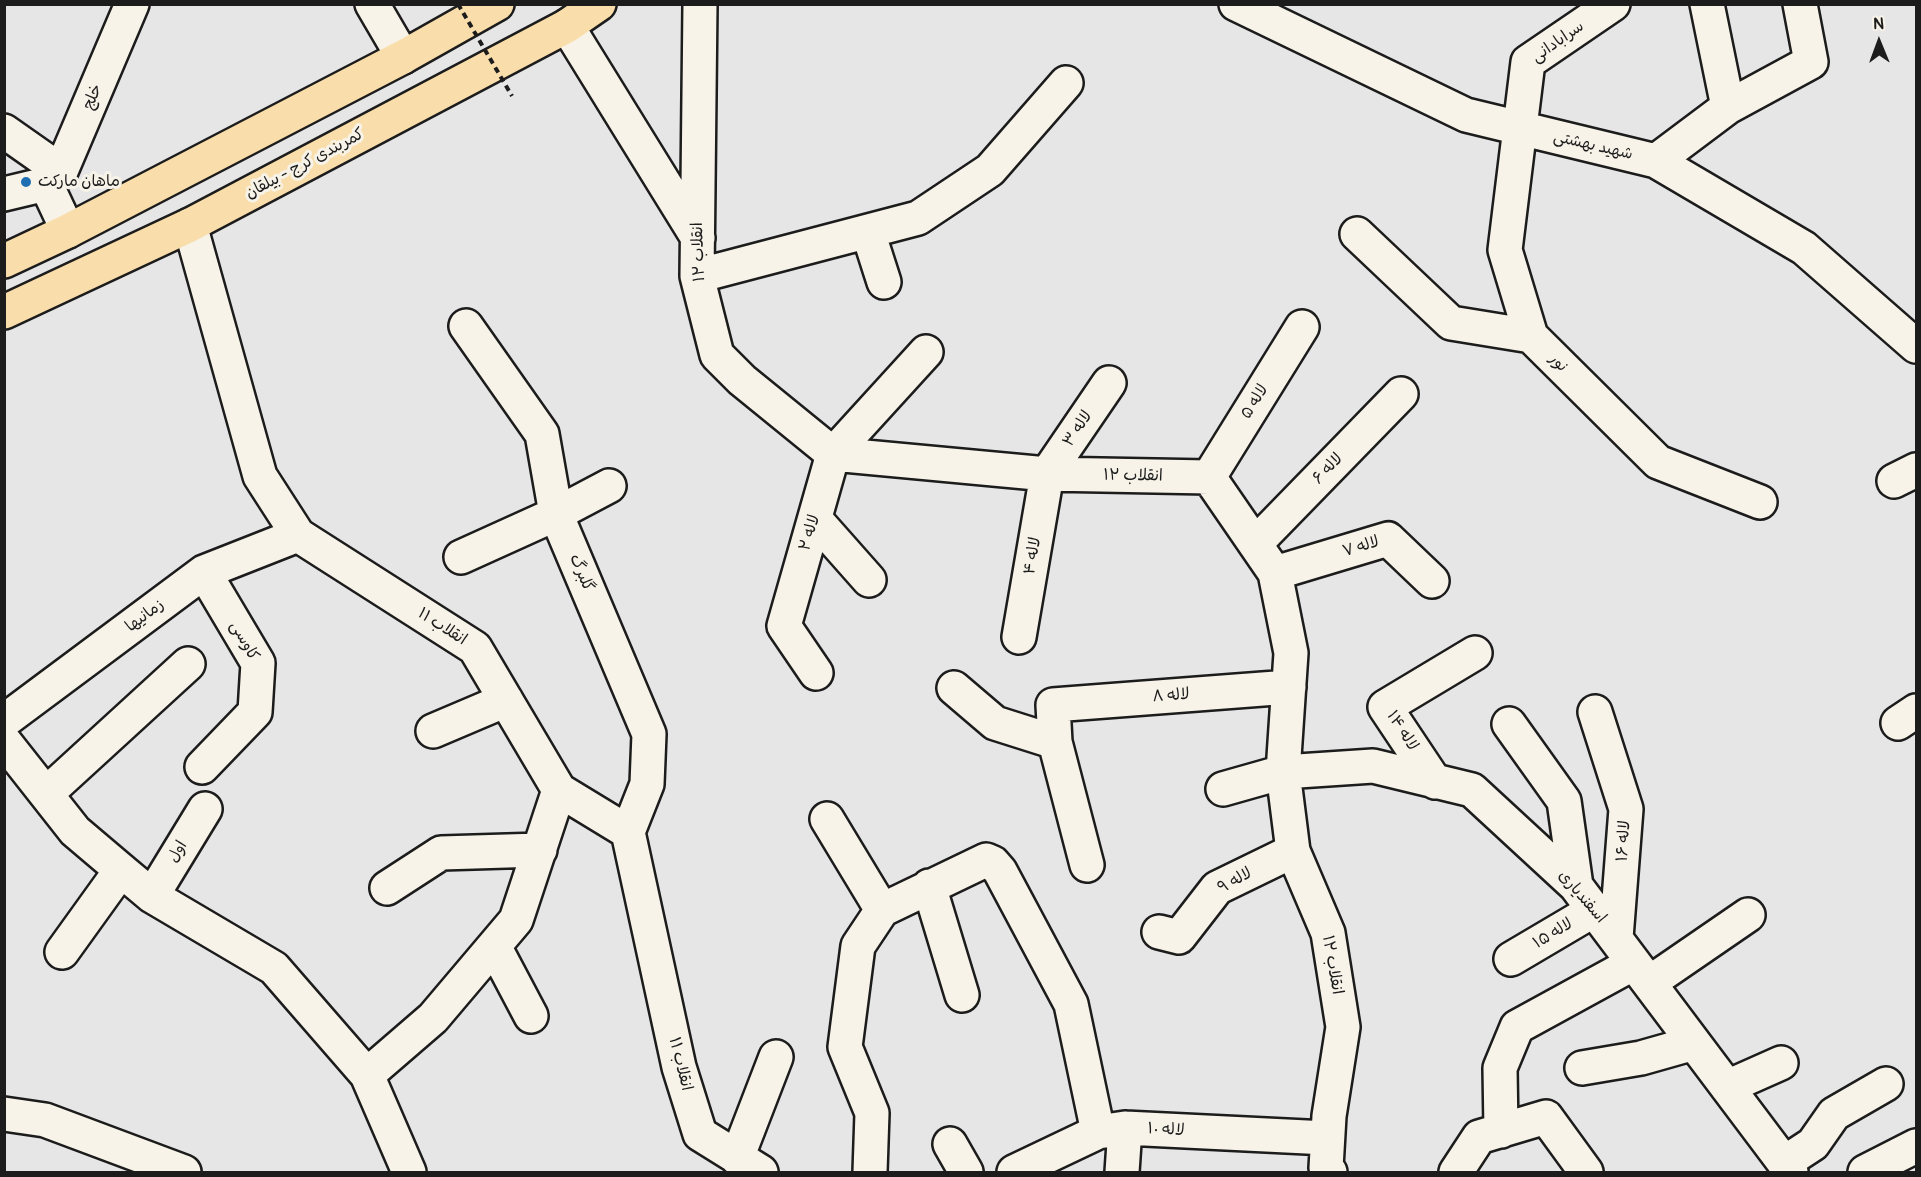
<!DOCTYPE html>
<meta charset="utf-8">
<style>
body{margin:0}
#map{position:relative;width:1921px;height:1177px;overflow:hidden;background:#e7e6e7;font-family:Pangolin,sans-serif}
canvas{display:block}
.frame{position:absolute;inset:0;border:6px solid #1c1c1c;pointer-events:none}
.north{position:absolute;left:1849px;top:12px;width:60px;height:60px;-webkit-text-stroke:4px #f7f3e8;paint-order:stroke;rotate:359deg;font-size:16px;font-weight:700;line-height:24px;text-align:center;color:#1c1c1c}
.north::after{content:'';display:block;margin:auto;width:21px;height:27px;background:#1c1c1c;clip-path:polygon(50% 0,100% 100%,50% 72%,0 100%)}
</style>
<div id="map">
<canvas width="1921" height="1177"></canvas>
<div class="frame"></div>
<div class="north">N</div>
</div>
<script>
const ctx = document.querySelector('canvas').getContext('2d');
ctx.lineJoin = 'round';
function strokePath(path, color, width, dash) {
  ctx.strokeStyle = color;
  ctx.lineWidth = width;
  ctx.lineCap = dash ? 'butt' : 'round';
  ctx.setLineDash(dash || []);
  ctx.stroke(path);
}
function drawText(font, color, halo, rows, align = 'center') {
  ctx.font = font + ' Pangolin,"Playpen Sans Arabic",sans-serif';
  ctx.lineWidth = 6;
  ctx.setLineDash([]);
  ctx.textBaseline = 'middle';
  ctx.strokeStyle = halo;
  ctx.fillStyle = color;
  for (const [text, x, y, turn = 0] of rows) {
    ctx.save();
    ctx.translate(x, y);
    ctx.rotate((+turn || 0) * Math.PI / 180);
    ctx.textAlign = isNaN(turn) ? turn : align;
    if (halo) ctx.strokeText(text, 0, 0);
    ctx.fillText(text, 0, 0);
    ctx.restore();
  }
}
const minor = new Path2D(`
 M372,4L403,57
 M700,4L697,276L717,355L742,380L833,454L1047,474L1209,477L1275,573L1291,653L1283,772L1293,851L1328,933L1343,1027L1329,1116L1326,1168L1330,1172
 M1236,4L1466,115L1656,161L1804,248L1916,346
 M1613,4L1528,62L1505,250L1531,336L1658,462L1760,502
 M1707,4L1728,107
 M567,26L698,238
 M4,131L61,171
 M1656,161L1728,107L1811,62L1800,4
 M46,184L68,231
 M4,194L46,184L61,171L132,4
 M190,225L260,476L298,535L475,648L559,790L628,832L679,1067L700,1134L761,1172
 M868,232L884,282
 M1357,234L1451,323L1531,336
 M697,276L918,218L990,170L1066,83
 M466,326L542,434L556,514L649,734L647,784L628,832
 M1209,477L1302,327
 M1894,481L1916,470
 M815,519L869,580
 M1255,544L1401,394
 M461,557L556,514L609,486
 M1275,573L1388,539L1432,581
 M1019,637L1047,474L1109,383
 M816,673L784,626L833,454L926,352
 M954,688L995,723L1055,742
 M1595,712L1626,809L1616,938
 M4,721L204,572L298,535
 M1898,723L1916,711
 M1509,724L1564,801L1576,886
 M433,731L506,700
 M4,741L75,831L121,870L152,896L274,968L367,1075L409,1172
 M202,767L255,712L258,663L204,572
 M1435,782L1385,707L1475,653
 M1223,789L1283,772L1373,766L1472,790L1576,886L1791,1172
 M46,794L188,664
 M827,819L882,910
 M1087,865L1055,742L1053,705L1289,687
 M929,886L962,995
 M387,888L441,853L540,850
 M152,896L205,809
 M1159,932L1179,937L1217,888L1293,851
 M494,946L531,1016
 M62,952L121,870
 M1511,959L1594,910
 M1649,983L1748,915
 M1582,1068L1641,1058L1694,1043
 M367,1075L433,1018L516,920L559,790
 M1727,1087L1781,1063
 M4,1114L45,1120L184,1172
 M1501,1131L1500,1068L1517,1027L1634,963
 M950,1144L966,1172
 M737,1158L776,1057
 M1784,1163L1813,1144L1834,1114L1886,1084
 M870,1172L872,1113L845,1047L858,946L882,910L986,860L993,863L1000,871L1071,1004L1098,1132
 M1014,1172L1098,1132L1125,1128L1327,1138
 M1122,1172L1125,1128
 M1456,1172L1479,1137L1546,1117L1586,1172
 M1865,1172L1916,1146`);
const highway = new Path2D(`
 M4,261L68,231L403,57L497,4
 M4,312L190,225L567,26L599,4`);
strokePath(minor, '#1c1c1c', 38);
strokePath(highway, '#1c1c1c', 38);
strokePath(minor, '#f7f3e8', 33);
strokePath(highway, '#f9deab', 33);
strokePath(new Path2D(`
 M458,4L512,96`), '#1c1c1c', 4, [6, 4.5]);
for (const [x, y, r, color] of [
 [26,182,6,"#1f6fb2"]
]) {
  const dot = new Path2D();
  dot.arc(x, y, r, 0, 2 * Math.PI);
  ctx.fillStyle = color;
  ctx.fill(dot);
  strokePath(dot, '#f7f3e8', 2);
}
drawText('16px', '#1c1c1c', '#f7f3e8', [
 ["سرابادانی",1558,42,-35],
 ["خلج",93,97,-67],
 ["شهید بهشتی",1593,146,13],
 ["کمربندی کرج - بیلقان",305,164,-28],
 ["انقلاب ۱۲",699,252,-92],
 ["نور",1558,363,45],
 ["لاله ۵",1255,402,-58],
 ["لاله ۳",1078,429,-56],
 ["لاله ۶",1328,469,-46],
 ["انقلاب ۱۲",1133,476,1],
 ["لاله ۲",810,533,-73],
 ["لاله ۷",1361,547,-17],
 ["لاله ۴",1033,556,-80],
 ["گلبرگ",581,573,67],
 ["زمانیها",145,616,-37],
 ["انقلاب ۱۱",442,627,33],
 ["کاوسی",244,641,61],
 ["لاله ۸",1171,696,-4],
 ["لاله ۱۴",1402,731,57],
 ["لاله ۱۶",1624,841,-86],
 ["اول",178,852,-59],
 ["لاله ۹",1235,881,-29],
 ["اسفندیاری",1582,897,49],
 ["لاله ۱۵",1553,934,-31],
 ["انقلاب ۱۲",1332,965,80],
 ["انقلاب ۱۱",680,1064,76],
 ["لاله ۱۰",1166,1130,3]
]);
drawText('16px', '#1c1c1c', '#f7f3e8', [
 ["ماهان مارکت",38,182]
], 'left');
</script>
